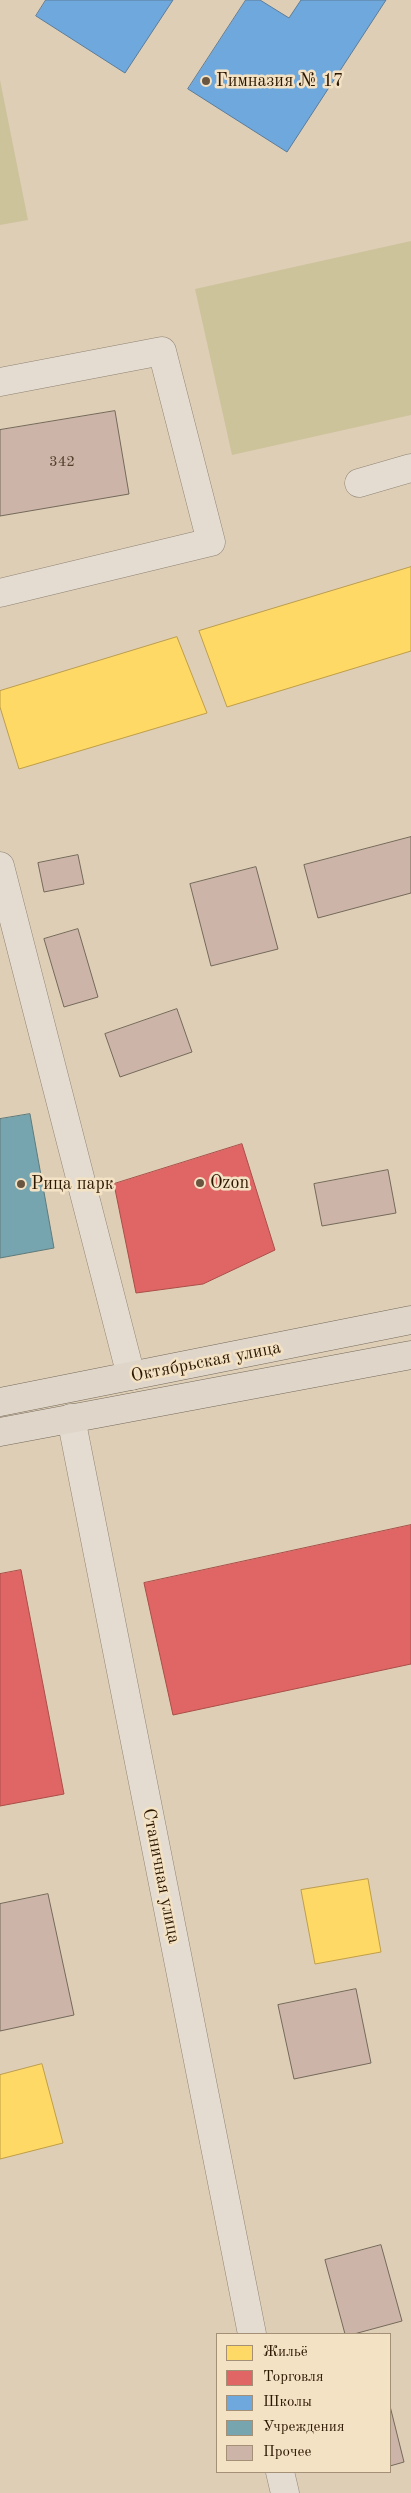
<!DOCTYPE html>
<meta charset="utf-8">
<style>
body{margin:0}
#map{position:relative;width:411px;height:2493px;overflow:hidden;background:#deceb6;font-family:"Old Standard TT",serif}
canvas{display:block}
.legend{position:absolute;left:216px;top:2333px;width:175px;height:140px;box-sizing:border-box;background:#f4e2c5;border:1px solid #a49076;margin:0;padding:6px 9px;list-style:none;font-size:15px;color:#2b1600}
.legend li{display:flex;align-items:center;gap:10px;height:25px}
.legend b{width:25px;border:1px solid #a49076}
</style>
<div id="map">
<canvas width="411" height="2493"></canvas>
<ul class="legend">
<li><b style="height:14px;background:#ffd966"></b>Жильё</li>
<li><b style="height:14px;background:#e06666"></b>Торговля</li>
<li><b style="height:14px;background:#6fa8dc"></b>Школы</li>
<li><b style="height:14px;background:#76a5af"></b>Учреждения</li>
<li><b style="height:14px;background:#ccb5a8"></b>Прочее</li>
</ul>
</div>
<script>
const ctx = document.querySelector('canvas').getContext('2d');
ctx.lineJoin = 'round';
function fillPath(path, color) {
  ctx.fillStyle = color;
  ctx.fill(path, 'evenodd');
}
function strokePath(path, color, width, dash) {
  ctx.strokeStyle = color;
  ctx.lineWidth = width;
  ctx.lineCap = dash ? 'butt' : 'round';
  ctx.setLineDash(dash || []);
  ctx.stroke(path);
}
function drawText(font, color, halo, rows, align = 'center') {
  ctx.font = font + ' "Old Standard TT",serif';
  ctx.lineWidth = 5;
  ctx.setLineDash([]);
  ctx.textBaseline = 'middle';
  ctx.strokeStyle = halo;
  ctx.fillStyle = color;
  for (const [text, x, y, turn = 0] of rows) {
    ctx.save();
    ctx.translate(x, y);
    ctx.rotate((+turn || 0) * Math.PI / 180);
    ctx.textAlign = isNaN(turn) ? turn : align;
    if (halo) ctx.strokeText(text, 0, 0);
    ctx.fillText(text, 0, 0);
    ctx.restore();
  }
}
fillPath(new Path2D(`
 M0,80L28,220L0,225Z
 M411,241V415L232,455L195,289Z`), '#ccc39a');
const homes = new Path2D(`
 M411,567V651L227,707L199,631Z
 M177,637L207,713L19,769L0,707V691Z
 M368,1879L381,1952L315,1964L301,1890Z
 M42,2064L63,2143L0,2159V2075Z`);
fillPath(homes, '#ffd966');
strokePath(homes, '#bf9e47', 1);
const shops = new Path2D(`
 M242,1144L275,1250L203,1284L136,1293L114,1184Z
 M411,1525V1664L173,1715L144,1583Z
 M21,1570L64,1794L0,1806V1574Z`);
fillPath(shops, '#e06666');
strokePath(shops, '#aa4e47', 1);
const schools = new Path2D(`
 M46,0H173L125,73L36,16Z
 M246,0H260L289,18L301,0H386L287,152L188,89Z`);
fillPath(schools, '#6fa8dc');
strokePath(schools, '#5b7c9a', 1);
const public = new Path2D(`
 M30,1114L54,1248L0,1258V1119Z`);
fillPath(public, '#76a5af');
strokePath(public, '#607a7a', 1);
const building = new Path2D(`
 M115,411L129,494L0,516V430Z
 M411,837V893L318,918L304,865Z
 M78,855L84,884L44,892L38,863Z
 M256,867L278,949L211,966L190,884Z
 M78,929L98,997L64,1007L44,939Z
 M177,1009L192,1052L120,1077L105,1034Z
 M388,1170L396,1213L322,1226L314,1184Z
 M48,1894L74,2015L0,2031V1904Z
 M356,1989L371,2063L294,2079L278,2005Z
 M381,2245L402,2321L354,2334H345L325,2260Z
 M390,2406L404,2462L390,2466Z`);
fillPath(building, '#ccb5a8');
strokePath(building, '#74695a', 1);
const minor = new Path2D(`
 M0,382L162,351L211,542L0,593
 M359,483L411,468
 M0,866L131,1376
 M71,1418L252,2334
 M280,2472L285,2493`);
const major = new Path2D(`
 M0,1402L411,1320
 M0,1432L411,1355`);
strokePath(minor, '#8e8272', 29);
strokePath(major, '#74695a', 29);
strokePath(minor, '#e4dcd0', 28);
strokePath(major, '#dfd6c9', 28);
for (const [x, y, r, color] of [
 [206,81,5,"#6a5640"],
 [200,1183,5,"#6a5640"],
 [21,1184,5,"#6a5640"]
]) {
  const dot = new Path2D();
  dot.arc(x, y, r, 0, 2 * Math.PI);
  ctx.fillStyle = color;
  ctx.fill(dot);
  strokePath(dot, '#f4e2c5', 2);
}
drawText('15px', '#533e2a', null, [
 ["342",62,462]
]);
drawText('18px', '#2b1600', '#f4e2c5', [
 ["Гимназия № 17",216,81],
 ["Ozon",210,1183],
 ["Рица парк",31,1184]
], 'left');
drawText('18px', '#2b1600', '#f4e2c5', [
 ["Октябрьская улица",206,1362,-11],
 ["Станичная улица",161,1876,79]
]);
</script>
